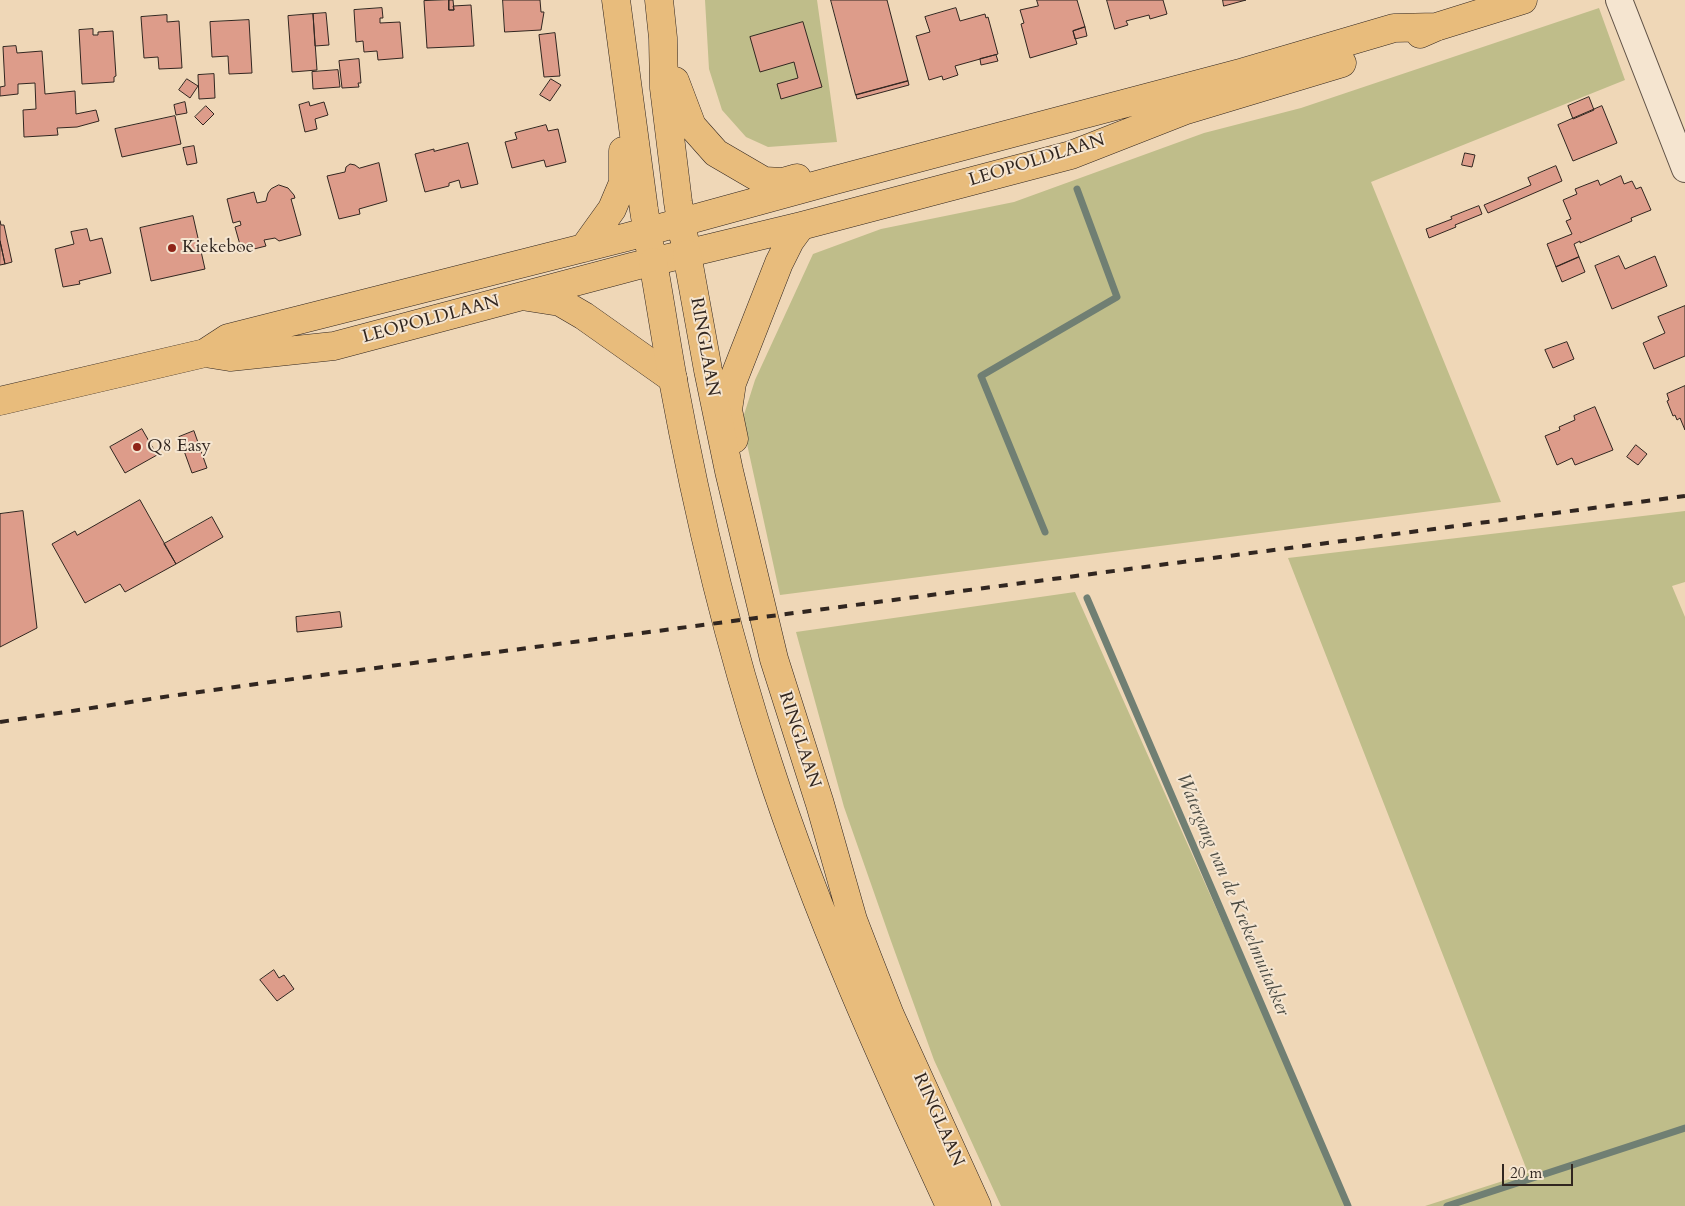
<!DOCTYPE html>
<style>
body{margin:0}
#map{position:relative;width:1685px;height:1206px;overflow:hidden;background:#efd7b7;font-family:Cardo,serif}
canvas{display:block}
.scale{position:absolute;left:1502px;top:1164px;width:71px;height:22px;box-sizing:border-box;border:2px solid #312620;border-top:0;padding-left:6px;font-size:15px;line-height:18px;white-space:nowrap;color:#312620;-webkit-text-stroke:4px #f5e5d0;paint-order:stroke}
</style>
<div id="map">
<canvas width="1685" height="1206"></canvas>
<div class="scale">20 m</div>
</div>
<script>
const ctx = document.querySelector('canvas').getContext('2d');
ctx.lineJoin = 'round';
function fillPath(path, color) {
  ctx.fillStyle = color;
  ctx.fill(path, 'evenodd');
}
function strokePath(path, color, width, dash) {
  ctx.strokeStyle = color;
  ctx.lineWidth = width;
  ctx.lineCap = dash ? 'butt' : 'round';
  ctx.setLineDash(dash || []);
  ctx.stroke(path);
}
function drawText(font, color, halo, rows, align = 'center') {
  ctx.font = font + ' Cardo,serif';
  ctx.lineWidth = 4;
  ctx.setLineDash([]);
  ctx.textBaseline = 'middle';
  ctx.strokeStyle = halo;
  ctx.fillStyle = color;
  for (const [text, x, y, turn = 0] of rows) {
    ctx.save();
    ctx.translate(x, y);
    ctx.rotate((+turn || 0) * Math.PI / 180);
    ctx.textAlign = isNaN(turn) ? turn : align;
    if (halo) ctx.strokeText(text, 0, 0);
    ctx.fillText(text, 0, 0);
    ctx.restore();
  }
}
fillPath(new Path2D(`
 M705,0H817L837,142L768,147L746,137L722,110L709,69Z
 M1599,8L1625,80L1371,182L1501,502L780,595L742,421L755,380L813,254L881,229L1014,202L1204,133L1301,108Z
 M1685,511V582L1672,586L1685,617V1206H1425L1528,1173L1288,558Z
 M1075,592L1349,1206H1001L934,1060L891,941L844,807L796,632Z`), '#bfbd8a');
strokePath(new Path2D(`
 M1045,532L981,376L1117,297L1077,189
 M1087,598L1348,1206
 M1447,1206L1685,1128`), '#707f73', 7);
const building = new Path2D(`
 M449,0H453L454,10H449Z
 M449,0V10H454L453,6L471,5L474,46L427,48L424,1Z
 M503,0H540L541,12H544L541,30L505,32Z
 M831,0H887L908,81L856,95Z
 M1037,0H1077L1085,27L1073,31L1077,44L1030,58L1021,24L1024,23L1020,10L1038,6Z
 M1107,0H1163L1167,14L1150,19L1149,15L1126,21L1128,25L1115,29Z
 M1223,0H1246L1224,6Z
 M382,8L383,18H380V23L400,22L403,58L378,60L377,51L364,52L363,41L356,42L354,10Z
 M956,8L960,21L985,14L986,18L988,17L998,54L955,66L958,75L943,80L942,76L929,80L916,36L930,32L925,17Z
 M326,13L329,45L315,46L313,14Z
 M313,14L317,70L292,72L288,16Z
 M167,15V22L179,21L182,68L159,69L158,57L144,58L141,17Z
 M249,20L252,73L229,74L228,56L212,57L210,22Z
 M803,22L822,87L781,99L777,84L798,78L794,62L760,72L750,37Z
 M1085,27L1087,36L1075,39L1073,31Z
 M93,29V35H98V32L113,31L116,76L114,77V82L82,84L79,30Z
 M555,33L560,76L544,77L539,35Z
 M16,46L17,53L42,51L45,94L75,91L76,114L96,110L99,121L77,127L57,128L58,135L24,137L23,110L36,109L35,83L18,84V94L0,96V87L5,86L3,47Z
 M996,55L998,61L981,65L980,59Z
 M359,59L361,83H358L359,87L342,88L339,61Z
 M338,70L340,87L313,89L312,72Z
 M214,74L215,98L199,99L198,75Z
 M187,79L198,86L190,98L179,90Z
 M551,79L561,85L550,101L540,95Z
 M908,81L909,85L857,99L856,95Z
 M1589,97L1594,110L1573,119L1568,106Z
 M185,102L187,113L176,115L174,105Z
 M309,102L310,106L324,102L328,115L315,119L317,129L305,132L299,105Z
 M206,106L214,114L203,125L195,117Z
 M1602,106L1617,143L1573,161L1558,125Z
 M175,116L181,144L122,157L115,129Z
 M546,125L548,131L558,129L566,162L546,167L544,160L512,168L505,142L517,139L515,133Z
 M468,143L478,184L461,188L459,180L449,183V186L425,192L415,154L434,149V151Z
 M194,146L197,163L187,165L183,148Z
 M1465,153L1475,155L1472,167L1462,165Z
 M379,163L387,201L359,209L360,214L339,219L327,176L345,172L346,167L350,164L355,165L359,168Z
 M1556,166L1562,181L1488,213L1484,205L1531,185L1528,178Z
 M1621,176L1624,184L1632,181L1636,189L1641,187L1651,210L1631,218L1632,221L1580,243V241L1574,244L1579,257L1556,267L1547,244L1572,234L1566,221L1571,219L1563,200L1577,194L1575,189L1598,180L1600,185Z
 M279,185L288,188L294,195L295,198L291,199L301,235L279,241L275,238L264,240L266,246L242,252L235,227L241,225L240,221L233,223L227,199L254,192L257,203L266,201L268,193L271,189Z
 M1479,206L1482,214L1455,225L1456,227L1429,238L1426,229L1452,219L1451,217Z
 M193,216L205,269L151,281L140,228Z
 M0,221L1,225H4L12,262L5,264L0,241Z
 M87,229L90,241L102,238L111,273L79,281L80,284L63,287L55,249L74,244L71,232Z
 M0,241L5,264L0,265Z
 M1619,256L1625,269L1655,256L1667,286L1612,309L1595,266Z
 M1579,257L1585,272L1562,282L1556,267Z
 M1685,306V356L1654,369L1643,343L1665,333L1658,317Z
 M1567,342L1574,359L1553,368L1545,350Z
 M1685,386V430L1680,418L1677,420L1675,415L1673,416L1667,401L1669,400L1667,394Z
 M1595,407L1613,450L1575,465L1572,458L1557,465L1545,436L1560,430L1559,427L1575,420L1574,416Z
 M142,429L157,455L125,473L110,447Z
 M194,431L207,468L192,473L179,437Z
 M1636,445L1647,454L1638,465L1627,457Z
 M140,500L176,564L125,592L120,584L85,603L52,544L75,531L77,535Z
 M23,511L37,628L0,647V514Z
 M212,517L223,537L176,564L164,544Z
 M340,612L342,627L297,632L296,617Z
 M274,970L279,978L284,975L294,989L277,1001L260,980Z`);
fillPath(building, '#dd9c8a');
strokePath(building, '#312620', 1);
const minor = new Path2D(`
 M1619,0L1685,169`);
const major = new Path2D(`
 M616,0L644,210L650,248
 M659,0L663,38L664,88L678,202L684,238
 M1420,34L1436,27L1523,0
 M675,81L692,126L716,153L764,181L783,182L797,178
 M584,248L612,209L623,183V151
 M528,297L560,302L584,316L673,379
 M205,353L230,357L334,346L635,266L801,226L1071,155L1186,110L1342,63
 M0,401L205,353L228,338L627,237L835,180L1244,72L1394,28L1436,27
 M734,439L728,410L732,383L779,263L790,241L801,226`);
const highway = new Path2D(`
 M687,254L708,370L729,471L774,659L820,804L853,920L868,959L890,1015L977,1206
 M653,262C660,301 666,341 673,380C697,510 727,638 768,763C817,915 883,1061 950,1206`);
strokePath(minor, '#605246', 28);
strokePath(major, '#312620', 29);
strokePath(highway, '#312620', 29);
strokePath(minor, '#f5e5d0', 26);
strokePath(major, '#e8bc7c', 28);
strokePath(highway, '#e8bc7c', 28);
strokePath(new Path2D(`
 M0,722L170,696L322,675L1685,496`), '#312620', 4, [9, 9]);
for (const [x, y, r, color] of [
 [172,248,5,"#8f2418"],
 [137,447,5,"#8f2418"]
]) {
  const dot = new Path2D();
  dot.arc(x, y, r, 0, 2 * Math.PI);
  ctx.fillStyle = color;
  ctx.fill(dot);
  strokePath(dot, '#f5e5d0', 2);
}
drawText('18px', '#312620', '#f5e5d0', [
 ["LEOPOLDLAAN",1037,161,-17],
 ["LEOPOLDLAAN",431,320,-15],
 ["RINGLAAN",704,347,80],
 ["RINGLAAN",799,740,72],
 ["RINGLAAN",938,1120,66]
]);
drawText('18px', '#312620', '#f5e5d0', [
 ["Kiekeboe",182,248],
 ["Q8 Easy",147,447]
], 'left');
drawText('italic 19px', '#4b4b43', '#f5e5d0', [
 ["Watergang van de Krekelmuitakker",1232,895,67]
]);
</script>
